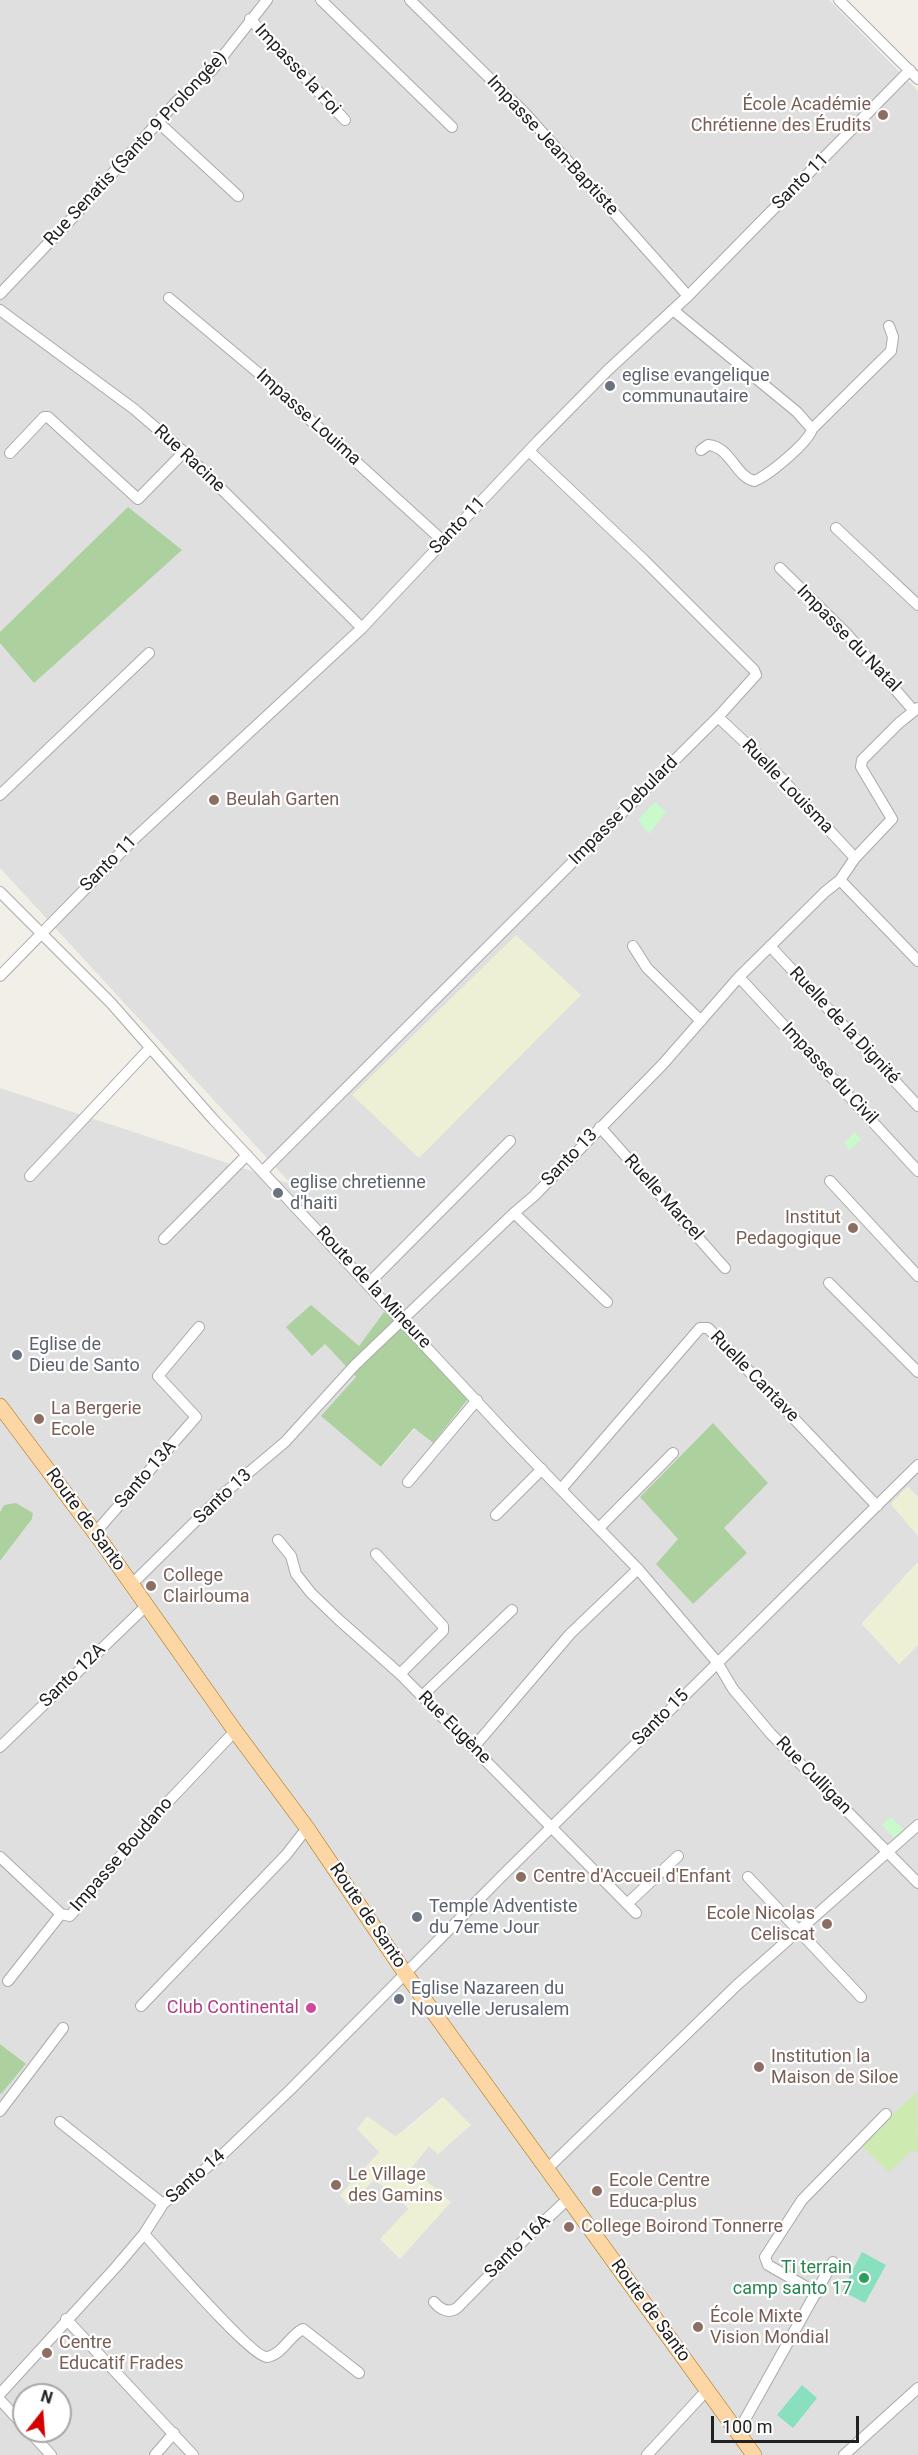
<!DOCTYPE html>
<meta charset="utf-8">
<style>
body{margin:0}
#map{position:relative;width:918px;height:2455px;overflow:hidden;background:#f2efe9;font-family:Roboto,sans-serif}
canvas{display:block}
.north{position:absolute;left:12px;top:2383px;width:60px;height:60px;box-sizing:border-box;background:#fff;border:2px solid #a7a7a7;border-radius:50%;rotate:17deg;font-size:16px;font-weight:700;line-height:24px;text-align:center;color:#222}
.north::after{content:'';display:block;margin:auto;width:21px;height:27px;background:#d40000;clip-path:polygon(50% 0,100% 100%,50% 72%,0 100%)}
.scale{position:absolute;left:711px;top:2416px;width:148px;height:27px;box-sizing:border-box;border:3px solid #222;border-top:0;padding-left:8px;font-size:18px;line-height:21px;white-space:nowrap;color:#222;-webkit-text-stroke:4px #fff;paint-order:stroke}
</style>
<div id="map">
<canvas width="918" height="2455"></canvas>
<div class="north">N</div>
<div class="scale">100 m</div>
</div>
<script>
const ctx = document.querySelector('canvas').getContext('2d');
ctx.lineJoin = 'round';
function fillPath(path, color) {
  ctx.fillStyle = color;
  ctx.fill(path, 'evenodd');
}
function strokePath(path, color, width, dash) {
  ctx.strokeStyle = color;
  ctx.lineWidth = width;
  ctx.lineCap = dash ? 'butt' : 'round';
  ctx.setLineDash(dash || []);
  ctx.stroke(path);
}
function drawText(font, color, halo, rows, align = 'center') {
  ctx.font = font + ' Roboto,sans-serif';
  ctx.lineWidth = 4.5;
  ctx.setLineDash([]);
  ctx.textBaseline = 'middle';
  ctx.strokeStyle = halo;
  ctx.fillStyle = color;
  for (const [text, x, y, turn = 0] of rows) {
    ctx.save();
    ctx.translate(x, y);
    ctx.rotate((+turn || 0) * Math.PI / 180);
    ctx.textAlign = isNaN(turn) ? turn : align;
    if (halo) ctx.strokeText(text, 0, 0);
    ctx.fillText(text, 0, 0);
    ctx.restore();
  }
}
fillPath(new Path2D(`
 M0,0H829L918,91V1497L907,1487L891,1504L918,1536V1562L862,1624L899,1664L918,1645V2455H0V2093L26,2065L0,2044V1561L32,1519L33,1513L4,1505L0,1512V1088L291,1184L0,868ZM311,1306L359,1347L384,1313L432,1443L415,1428L382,1467L356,1377L325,1344ZM678,1539L693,1604L657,1564ZM443,2097L470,2125L438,2154L429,2146L411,2168L438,2218L409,2209L391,2191L374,2180L379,2151ZM24,2395H60V2431H24Z`), '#e0dfdf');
fillPath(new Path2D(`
 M516,935L581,995L419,1158L352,1095Z
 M908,1487L918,1497V1536L891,1504Z
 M918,1562V1645L899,1664L862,1623Z
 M443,2097L471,2125L438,2154L429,2146L411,2168L451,2202L400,2259L380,2239L409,2208L391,2191L374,2180L349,2206L340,2195L379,2152L357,2129L367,2116L395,2136L410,2127Z`), '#eef0d5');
fillPath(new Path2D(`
 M917,2092L918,2153L912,2150L889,2172L860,2144Z`), '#cdebb0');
fillPath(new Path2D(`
 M128,507L182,550L34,683L0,643V632Z
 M311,1305L359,1346L384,1312L402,1327L468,1399L433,1443L414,1428L381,1467L321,1416L356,1377L325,1344L312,1356L286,1327Z
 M713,1423L768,1483L724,1528L747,1553L693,1604L656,1564L678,1539L640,1497Z
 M16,1503L33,1513L32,1519L0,1561V1512L4,1505Z
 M0,2044L26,2064L1,2094L0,2093Z`), '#add19e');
fillPath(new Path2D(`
 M655,802L666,812L649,834L638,820Z
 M855,1132L861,1140L849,1150L844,1143Z
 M891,1817L904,1830L894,1838L882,1825Z`), '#c8facc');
fillPath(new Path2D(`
 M862,2252L886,2265L865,2303L842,2291Z
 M802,2385L817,2398L793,2428L777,2415Z`), '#88e0be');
const street = new Path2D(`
 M321,0L452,127
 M410,0L525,113L688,296
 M839,0L918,79
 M250,19L345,120
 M158,122L238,196
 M0,294L77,213L176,102L212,70L267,0
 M169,298L262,376L443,541
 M0,310L134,409L184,452L362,628
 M673,310L797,412L812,429C809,442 768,476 754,481C735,476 731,447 708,445L701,450
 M812,429L891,351L893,337L889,326
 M10,453L44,417H48L138,499L184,452
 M836,528L918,605
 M780,568L846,633L914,711
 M718,717L769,765L855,858
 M0,795L149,653
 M840,880L918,961
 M0,892L111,1003L213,1119L510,1437L638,1569L717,1662L733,1689L771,1734L918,1883
 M633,946L647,968L701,1021
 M770,946L918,1106
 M0,976L135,838L362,628L538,441L608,370L688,296L910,70
 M739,977L918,1171
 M600,1127L725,1268
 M263,1171L718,717L756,675L754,670L644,560L529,451
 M30,1176L150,1048
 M830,1181L918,1276
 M514,1213L607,1302
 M164,1239L247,1155
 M369,1283L510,1141
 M829,1283L918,1372
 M408,1482L477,1400
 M562,1488L700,1328H708L877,1506
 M496,1515L542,1469
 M599,1528L673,1453
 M95,1533L196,1417L158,1376L199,1327
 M278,1540L291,1556L296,1574L311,1593L338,1619L400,1674L636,1913
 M376,1554L443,1626V1631L400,1674
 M131,1585L222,1495L285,1442L355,1365L514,1213L534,1196L663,1064L739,977L825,892L840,880L855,858L892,819L861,767L862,760L899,723L918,708
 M422,1696L512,1610
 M0,1747L147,1605
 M473,1748L570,1634L638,1569
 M0,1857L61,1914L70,1916L151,1820L235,1731
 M748,1877L861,1997
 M627,1904L678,1856
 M8,1981L61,1914
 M141,2006L286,1855L307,1828
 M0,2111L63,2028
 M60,2122L163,2204
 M547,2169L737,1985L918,1825
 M144,2234C160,2251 252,2358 267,2357C282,2355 290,2335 303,2329L359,2373
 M817,2293L768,2265L765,2257L802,2200L886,2114
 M434,2302C440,2309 448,2314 457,2308L524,2240L568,2199
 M66,2319L193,2455
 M0,2394L116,2267L144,2234L163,2204L223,2154L291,2089L505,1873L918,1465
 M0,2400L24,2426
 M29,2431L51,2455
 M738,2432L833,2262
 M155,2455L174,2433
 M647,2455L707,2390
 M844,2455L918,2388`);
const primary = new Path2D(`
 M0,1406L101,1541L235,1731L307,1828L405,1973L754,2455`);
strokePath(street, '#a9a9a9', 12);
strokePath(primary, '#a06b00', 16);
strokePath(street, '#fff', 10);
strokePath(primary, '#fcd6a4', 15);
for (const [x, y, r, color] of [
 [883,115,6,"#8d6e63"],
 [610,386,6,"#6b7280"],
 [214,800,6,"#8d6e63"],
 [278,1193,6,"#6b7280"],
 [853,1228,6,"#8d6e63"],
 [17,1355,6,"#6b7280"],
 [39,1419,6,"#8d6e63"],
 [151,1586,6,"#8d6e63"],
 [521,1877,6,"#8d6e63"],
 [417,1917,6,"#6b7280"],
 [827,1924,6,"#8d6e63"],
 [399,1999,6,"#6b7280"],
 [311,2008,6,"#d1479c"],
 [759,2067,6,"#8d6e63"],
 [336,2185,6,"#8d6e63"],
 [597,2191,6,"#8d6e63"],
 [569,2227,6,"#8d6e63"],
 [864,2278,6,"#2e9e5b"],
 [698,2327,6,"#8d6e63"],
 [47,2353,6,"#8d6e63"]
]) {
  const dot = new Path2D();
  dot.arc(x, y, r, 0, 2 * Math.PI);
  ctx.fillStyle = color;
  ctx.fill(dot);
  strokePath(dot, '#fff', 2);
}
drawText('18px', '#222', '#fff', [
 ["Impasse la Foi",297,70,47],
 ["Impasse Jean-Baptiste",552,146,47],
 ["Rue Senatis (Santo 9 Prolongée)",136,149,-47],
 ["Santo 11",801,182,-45],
 ["Impasse Louima",308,418,42],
 ["Rue Racine",189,459,43],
 ["Santo 11",458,526,-46],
 ["Impasse du Natal",848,639,46],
 ["Ruelle Louisma",787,787,46],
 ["Impasse Debulard",624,811,-45],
 ["Santo 11",109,864,-45],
 ["Ruelle de la Dignité",844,1026,47],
 ["Impasse du Civil",829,1074,47],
 ["Santo 13",570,1158,-46],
 ["Ruelle Marcel",663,1198,48],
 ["Route de la Mineure",373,1288,47],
 ["Ruelle Cantave",754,1377,46],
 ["Santo 13A",146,1475,-49],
 ["Santo 13",223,1497,-43],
 ["Route de Santo",85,1520,54],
 ["Santo 12A",73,1676,-44],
 ["Santo 15",661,1718,-45],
 ["Rue Eugène",454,1728,45],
 ["Rue Culligan",813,1776,46],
 ["Impasse Boudano",122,1855,-49],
 ["Route de Santo",367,1916,56],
 ["Santo 14",196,2177,-41],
 ["Santo 16A",518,2247,-44],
 ["Route de Santo",650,2311,54]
]);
drawText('18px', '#785e54', '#fff', [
 ["École Académie",871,105,"right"],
 ["Chrétienne des Érudits",871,126,"right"],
 ["Beulah Garten",226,800],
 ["Institut",841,1218,"right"],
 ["Pedagogique",841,1239,"right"],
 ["La Bergerie",51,1409],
 ["Ecole",51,1430],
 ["College",163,1576],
 ["Clairlouma",163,1597],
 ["Centre d'Accueil d'Enfant",533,1877],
 ["Ecole Nicolas",815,1914,"right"],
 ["Celiscat",815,1935,"right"],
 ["Institution la",771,2057],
 ["Maison de Siloe",771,2078],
 ["Le Village",348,2175],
 ["des Gamins",348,2196],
 ["Ecole Centre",609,2181],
 ["Educa-plus",609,2202],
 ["College Boirond Tonnerre",581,2227],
 ["École Mixte",710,2317],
 ["Vision Mondial",710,2338],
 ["Centre",59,2343],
 ["Educatif Frades",59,2364]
], 'left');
drawText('18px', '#5b616d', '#fff', [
 ["eglise evangelique",622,376],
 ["communautaire",622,397],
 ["eglise chretienne",290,1183],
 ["d'haiti",290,1204],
 ["Eglise de",29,1345],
 ["Dieu de Santo",29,1366],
 ["Temple Adventiste",429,1907],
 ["du 7eme Jour",429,1928],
 ["Eglise Nazareen du",411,1989],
 ["Nouvelle Jerusalem",411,2010]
], 'left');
drawText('18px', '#b23c85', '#fff', [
 ["Club Continental",299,2008]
], 'right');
drawText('18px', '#27864d', '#fff', [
 ["Ti terrain",852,2268],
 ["camp santo 17",852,2289]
], 'right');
</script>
